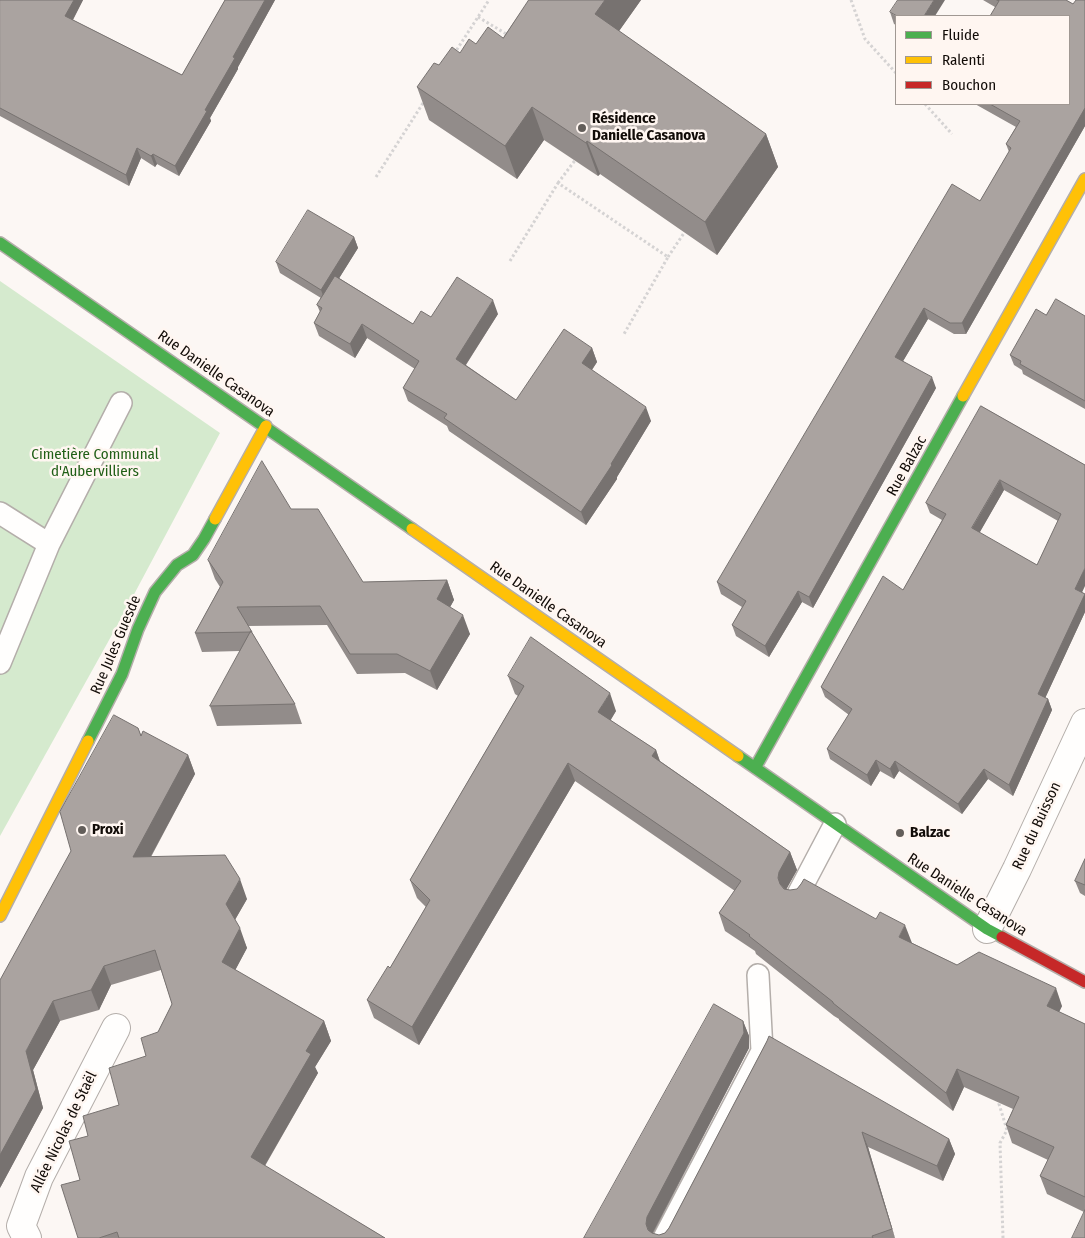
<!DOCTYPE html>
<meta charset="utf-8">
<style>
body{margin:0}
#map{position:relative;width:1085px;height:1238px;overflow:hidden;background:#fcf7f4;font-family:"Fira Sans Condensed",sans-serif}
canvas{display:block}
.legend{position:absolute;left:895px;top:15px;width:175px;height:90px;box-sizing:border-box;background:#fff6f1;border:1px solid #a09893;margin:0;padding:6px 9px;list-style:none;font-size:15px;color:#110b07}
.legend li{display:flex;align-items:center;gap:10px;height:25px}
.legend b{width:25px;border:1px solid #a09893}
</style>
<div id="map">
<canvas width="1085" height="1238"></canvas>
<ul class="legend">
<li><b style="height:6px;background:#4caf50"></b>Fluide</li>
<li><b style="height:6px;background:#ffc107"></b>Ralenti</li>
<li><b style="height:6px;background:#c62828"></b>Bouchon</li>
</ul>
</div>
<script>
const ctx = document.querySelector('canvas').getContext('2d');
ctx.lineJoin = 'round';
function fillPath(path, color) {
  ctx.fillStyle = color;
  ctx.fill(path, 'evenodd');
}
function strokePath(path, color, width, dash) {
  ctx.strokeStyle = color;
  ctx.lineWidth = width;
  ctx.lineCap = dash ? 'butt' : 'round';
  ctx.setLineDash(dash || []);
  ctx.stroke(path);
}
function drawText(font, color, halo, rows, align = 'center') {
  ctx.font = font + ' "Fira Sans Condensed",sans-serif';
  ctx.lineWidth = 5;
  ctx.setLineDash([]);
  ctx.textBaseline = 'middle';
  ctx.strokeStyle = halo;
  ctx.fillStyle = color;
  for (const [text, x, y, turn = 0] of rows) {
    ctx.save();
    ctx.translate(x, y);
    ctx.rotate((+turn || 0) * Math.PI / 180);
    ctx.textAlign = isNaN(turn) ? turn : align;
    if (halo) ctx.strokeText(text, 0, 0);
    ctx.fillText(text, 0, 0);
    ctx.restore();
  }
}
fillPath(new Path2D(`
 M0,281L220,433L123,615L0,836Z`), '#d5eace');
const lane = new Path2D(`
 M0,513L49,544
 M0,663L49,544L121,403
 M797,896L835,824
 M664,1238L762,1051L758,975`);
const street = new Path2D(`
 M987,929L1017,869L1085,723
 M27,1238L21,1226L39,1177L116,1028`);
const fast = new Path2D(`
 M0,243L412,529
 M88,741L122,674L138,629L155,592L177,565L193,555L204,539L215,519
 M738,756L987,929L1002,937
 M755,768L963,396`);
const slow = new Path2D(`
 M963,396L1085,179
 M215,519L266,426
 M412,529L738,756
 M0,916L88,741`);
const jam = new Path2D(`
 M1002,937L1085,982`);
strokePath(lane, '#b4aeaa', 24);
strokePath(street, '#b4aeaa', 30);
strokePath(fast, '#b4aeaa', 14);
strokePath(slow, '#b4aeaa', 14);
strokePath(jam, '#b4aeaa', 14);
strokePath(new Path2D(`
 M851,0L865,39L896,73
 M478,17L508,35
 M454,54L489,0
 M925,104L952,134
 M376,177L425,100
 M558,183L576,159
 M668,257L684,233
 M510,261L558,183L668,257L624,334
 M1001,1099L999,1104L1007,1130L1000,1143L1003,1238`), '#d5d3d3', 3, [2.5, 2.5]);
strokePath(lane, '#fffefd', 21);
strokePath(street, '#fffefd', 28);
strokePath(fast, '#4caf50', 11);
strokePath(slow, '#ffc107', 11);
strokePath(jam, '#c62828', 11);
fillPath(new Path2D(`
 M0,0H83L73,20L182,75L225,0H275L238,67V69L210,118L211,121L179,176L157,164L155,167L141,158L129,186L0,116Z
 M529,0H641L619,31L766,134L778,167L717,255L600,174L598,176L544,140L517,179L429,120L417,87L439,65L460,53L476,44L503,38Z
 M983,0H1066L1073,4L1085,0V126L966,334H954L928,319L903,361L936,388L813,608L802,602L769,657L736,636L732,625L742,607L721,594L717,582L980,201L1009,152L1006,144L1016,127L975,104H1069L995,7Z
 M890,12L896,16V25L894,24Z
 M354,237L358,248L339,278L413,324L431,317L498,314L466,365L516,400L592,348L597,362L592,370L651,421L617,477V479L586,525L449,431L447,426L408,401L403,388L415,369L367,338L355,358L319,336L314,323L320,312L317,305L321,298L280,273L276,262Z
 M1046,315L1085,316V409L1023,374L1022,370L1014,365L1010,355Z
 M981,406L1085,465L1082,592L1085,594V612L1045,698L1048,699L1052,710L1013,796L988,779L962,814L899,771L894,779L880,771L871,786L830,759L827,749L849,715L825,697L821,687L903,590L942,520L930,513L926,503ZM1004,490L1058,521L1037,565L979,533Z
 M291,509L363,582L447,580L454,600L450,607L470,634L437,690L405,673L357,674L327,625L248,626L295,704L302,724L217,726L210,706L240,651L202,652L195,633L220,587L215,579L208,560Z
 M508,676L616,711L610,720L656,750L660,761L790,852L797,870L786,889L912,943L957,965L1062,1006L1059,1012L1085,1024V1238L1084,1212L1047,1194L1040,1176L1048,1160L1012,1143L1006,1125L1013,1109L964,1087L953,1111L839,1020V1019L834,1016L756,954L755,951L725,931L719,913L735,891L575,781L419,1045L374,1018L367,1000L390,968L426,907L417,898L410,880L518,696L515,694Z
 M138,728L141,735L188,755L195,774L151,857L247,899L235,920L247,948L235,970L324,1021L331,1041L315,1067L318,1073L265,1166L385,1238H78L80,1180L88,1136L119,1105L146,1056L172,1004L161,970L111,985L99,1010L60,1021L33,1070L43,1108L0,1188L71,851Z
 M1085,859V896L1080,893L1075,881Z
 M743,1021L749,1036V1048L653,1234L659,1235L665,1233L669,1228L767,1041L949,1139L955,1154L943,1181L868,1147L895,1238H584Z`), '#928c8a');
fillPath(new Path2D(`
 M74,0H83L69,27L65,16Z
 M265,0H275L238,67V69L210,118L211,121L179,176L175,166L233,57Z
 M605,0H641L607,48L595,14Z
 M934,0H945L935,16H924Z
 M532,107L544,140L517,179L505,146Z
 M1085,108V126L966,334L962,323Z
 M766,134L778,167L717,255L705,222Z
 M587,141L600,174L598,176L586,143Z
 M137,148L141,158L129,186L126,175Z
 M153,154L157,164L155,167L151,156Z
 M354,237L358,248L325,301L321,290Z
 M493,300L498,314L461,372L456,359Z
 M924,308L928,319L899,368L895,357Z
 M362,324L367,338L355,358L350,344Z
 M592,348L597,362L587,377L582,363Z
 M932,377L936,388L813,608L809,597Z
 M646,407L651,421L617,477V479L586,525L581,512Z
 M1000,480L1004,490L976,539L972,528Z
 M1085,568V586L1079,599L1075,589Z
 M447,580L454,600L444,618L437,599Z
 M798,591L802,602L769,657L765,646Z
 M1085,594V612L1042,705L1038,694Z
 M463,615L470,634L437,690L430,671Z
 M610,693L616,711L605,730L598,712Z
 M1048,699L1052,710L1013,796L1009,785Z
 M656,750L662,768L652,756Z
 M188,755L195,774L140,876L133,857Z
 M876,760L880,771L871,786L867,775Z
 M895,761L899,771L894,779L890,769Z
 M568,763L575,781L419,1045L412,1027Z
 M984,769L988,779L962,814L958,804Z
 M790,852L797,870L786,890L780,884L778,878L779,872Z
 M240,879L247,899L233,923L226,904Z
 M905,925L912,943L906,955L899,937Z
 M240,928L247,948L229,982L222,962Z
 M104,966L111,985L99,1010L91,990Z
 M1056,988L1062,1006L1053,1024L1047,1006Z
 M53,1001L60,1021L33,1070L43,1108L0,1188V1155L26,1051Z
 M324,1021L331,1041L315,1067L318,1073L258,1177L251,1157L306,1051Z
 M743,1021L749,1036V1048L653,1232L652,1238L646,1224L647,1217Z
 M957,1069L964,1087L953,1111L946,1093Z
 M862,1132L868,1147L895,1238L892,1229Z
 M949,1139L955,1154L943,1181L937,1166Z`), '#777270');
const building = new Path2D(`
 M0,0H74L65,16L182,75L225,0H265L233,57L235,58L205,110L207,111L175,166L153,154L151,156L137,148L126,175L0,108Z
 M529,0H605L595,14L766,134L705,222L587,141L586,143L532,107L505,146L417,87L434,63L439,65L452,47L460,53L469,39L476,44L488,27L503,38Z
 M898,0H934L924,16H897L890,12Z
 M997,0H1066L1073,4L1076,0H1085V108L962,323H950L924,308L895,357L932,377L809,597L798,591L765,646L732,625L746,601L717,582L952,184L980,201L1011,148L1006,144L1020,121L990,104H1069V16H990L999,1Z
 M308,210L354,237L321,290L276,262Z
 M335,276L413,324L421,311L431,317L457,277L493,300L456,359L516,400L564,329L592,348L582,363L646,407L611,464L612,465L581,512L444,418L447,414L403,388L419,361L362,324L350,344L314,323L322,308L317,305Z
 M1056,299L1085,316V401L1020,364L1021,361L1010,355L1036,309L1046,315Z
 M981,406L1085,465V568L1075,589L1085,594L1038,694L1048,699L1009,785L984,769L958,804L895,761L890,769L876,760L867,775L827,749L852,709L821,687L883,576L903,590L946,514L926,503ZM1000,480L1061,514L1037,565L972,528Z
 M262,461L291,509H318L363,582L447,580L437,599L463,615L430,671L397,654H350L320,606L237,607L252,632L195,633L223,582L208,560Z
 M251,631L295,704L210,706Z
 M531,637L610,693L598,712L656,750L652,756L790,852L779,872L778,878L780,884L784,889L790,890L797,889L801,884L804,879L876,919L880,912L905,925L899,937L957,965L979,952L1056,988L1047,1006L1085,1024V1197L1040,1176L1054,1147L1006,1125L1019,1097L957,1069L946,1093L833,1003V1002L828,998L749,936L750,935L719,913L741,881L568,763L412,1027L367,1000L388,966L390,968L430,900L410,880L524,686L508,676Z
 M114,715L138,728L141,736L143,731L188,755L133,857L225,855L240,879L226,904L240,928L222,962L324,1021L306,1051L311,1054L251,1157L385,1238H119L117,1232L99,1238H78L61,1185L80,1180L69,1141L88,1136L83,1116L119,1105L109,1068L146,1056L141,1038L158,1032L172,1004L155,950L104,966L91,990L53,1001L26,1051L36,1089L0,1155V980L71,851L60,812Z
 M1085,859V885L1075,881Z
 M714,1004L743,1021L744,1033L647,1217L646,1224L648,1230L652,1233L659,1235L665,1233L669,1228L767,1041L769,1036L949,1139L937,1166L862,1132L892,1229L872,1236L873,1238H584Z
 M1085,1210V1238H1072Z`);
fillPath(building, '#aaa3a0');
strokePath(building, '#777270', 1);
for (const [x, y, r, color] of [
 [582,128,5,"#635e5a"],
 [82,830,5,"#635e5a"],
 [900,833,5,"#635e5a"]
]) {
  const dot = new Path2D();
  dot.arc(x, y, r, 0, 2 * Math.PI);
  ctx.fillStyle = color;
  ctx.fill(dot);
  strokePath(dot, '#fff6f1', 2);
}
drawText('bold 15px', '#110b07', '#fff6f1', [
 ["Résidence",592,119],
 ["Danielle Casanova",592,136],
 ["Proxi",92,830],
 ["Balzac",910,833]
], 'left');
drawText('15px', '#110b07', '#fff6f1', [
 ["Rue Danielle Casanova",216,374,35],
 ["Rue Balzac",907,466,-61],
 ["Rue Danielle Casanova",548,605,35],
 ["Rue Jules Guesde",116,645,-67],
 ["Rue du Buisson",1037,826,-65],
 ["Rue Danielle Casanova",967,895,33],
 ["Allée Nicolas de Staël",64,1132,-64]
]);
drawText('15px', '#215f17', '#fff6f1', [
 ["Cimetière Communal",95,455],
 ["d'Aubervilliers",95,472]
]);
</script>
